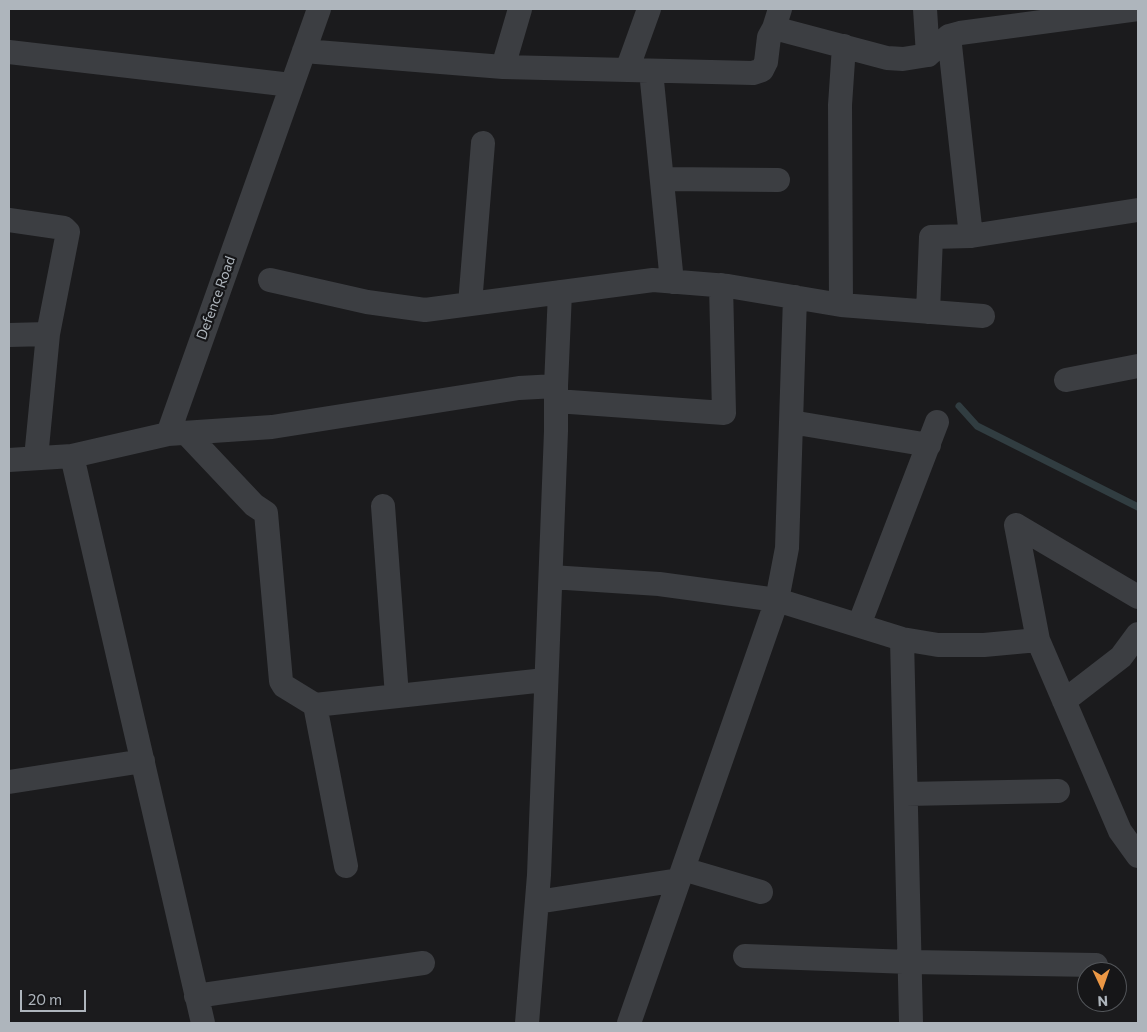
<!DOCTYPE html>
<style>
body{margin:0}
#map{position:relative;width:1147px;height:1032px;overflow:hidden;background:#1b1b1d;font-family:Commissioner,sans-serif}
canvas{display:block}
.frame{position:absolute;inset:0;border:10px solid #aeb5bc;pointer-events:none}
.north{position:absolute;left:1077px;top:962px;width:50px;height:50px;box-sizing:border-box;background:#161618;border:1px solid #53565a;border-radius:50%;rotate:177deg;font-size:14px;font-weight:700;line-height:20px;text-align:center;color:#aeb5bc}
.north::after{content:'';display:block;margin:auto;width:18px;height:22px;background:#eb9745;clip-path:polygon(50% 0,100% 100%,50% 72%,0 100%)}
.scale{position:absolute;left:20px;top:990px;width:66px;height:22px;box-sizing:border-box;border:2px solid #aeb5bc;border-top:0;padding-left:6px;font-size:15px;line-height:18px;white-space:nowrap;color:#aeb5bc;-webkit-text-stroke:4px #161618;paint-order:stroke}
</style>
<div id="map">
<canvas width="1147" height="1032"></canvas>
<div class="frame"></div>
<div class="north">N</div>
<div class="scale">20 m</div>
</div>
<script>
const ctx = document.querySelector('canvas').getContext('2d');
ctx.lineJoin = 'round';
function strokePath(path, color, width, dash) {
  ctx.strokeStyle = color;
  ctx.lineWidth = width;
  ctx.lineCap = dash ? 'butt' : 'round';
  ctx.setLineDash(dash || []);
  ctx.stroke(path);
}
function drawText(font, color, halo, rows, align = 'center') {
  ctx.font = font + ' Commissioner,sans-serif';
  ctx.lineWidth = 4.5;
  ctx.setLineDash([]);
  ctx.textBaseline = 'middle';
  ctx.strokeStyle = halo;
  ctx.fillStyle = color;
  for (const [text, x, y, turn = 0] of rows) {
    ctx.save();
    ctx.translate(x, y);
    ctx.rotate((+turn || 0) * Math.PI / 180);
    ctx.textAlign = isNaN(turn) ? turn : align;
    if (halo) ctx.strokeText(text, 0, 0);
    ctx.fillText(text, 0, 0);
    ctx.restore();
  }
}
strokePath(new Path2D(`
 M959,406L977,426L1138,507`), '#313d41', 7);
strokePath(new Path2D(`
 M925,9L928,55
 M774,28L887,58L903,59L928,55L949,36L960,33L1138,9
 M949,36L971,236
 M304,51L503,67L753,73L762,70L766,62L769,37L774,28L780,9
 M9,52L291,85
 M503,67L520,9
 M627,70L649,9
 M651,71L672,282
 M662,179L778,180
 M9,220L64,228L68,232L48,334L36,458
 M270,280L367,302L425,310L653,280L728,286L841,305L983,316
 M470,304L483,143
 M841,305L840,105L844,46
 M928,312L931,237L971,236L1138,210
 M9,335L48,334
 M1066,380L1138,366
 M556,386L560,292
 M556,401L724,413L721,285
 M791,422L929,445
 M186,433L254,505L266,513L281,681L284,686L315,705
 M168,434L272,427L519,388L556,386V431L539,875L527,1023
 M72,456L203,1023
 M9,460L72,456L168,434L319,9
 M383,506L397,696
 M1016,525L1138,597
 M1016,525L1038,640
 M551,577L659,584L777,600L902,639L938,645H984L1038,640L1120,831L1138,856
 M859,625L937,422
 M902,639L911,1023
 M1064,701L1121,657L1138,634
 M9,782L143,761
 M906,794L1058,791
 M346,866L315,705L545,680
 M683,869L761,892
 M537,902L679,880
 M745,956L910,962L1096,965
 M196,996L423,963
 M629,1023L777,600L787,548L795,297`), '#3c3e42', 24);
drawText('14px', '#aeb5bc', '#161618', [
 ["Defence Road",216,298,-70]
]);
</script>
